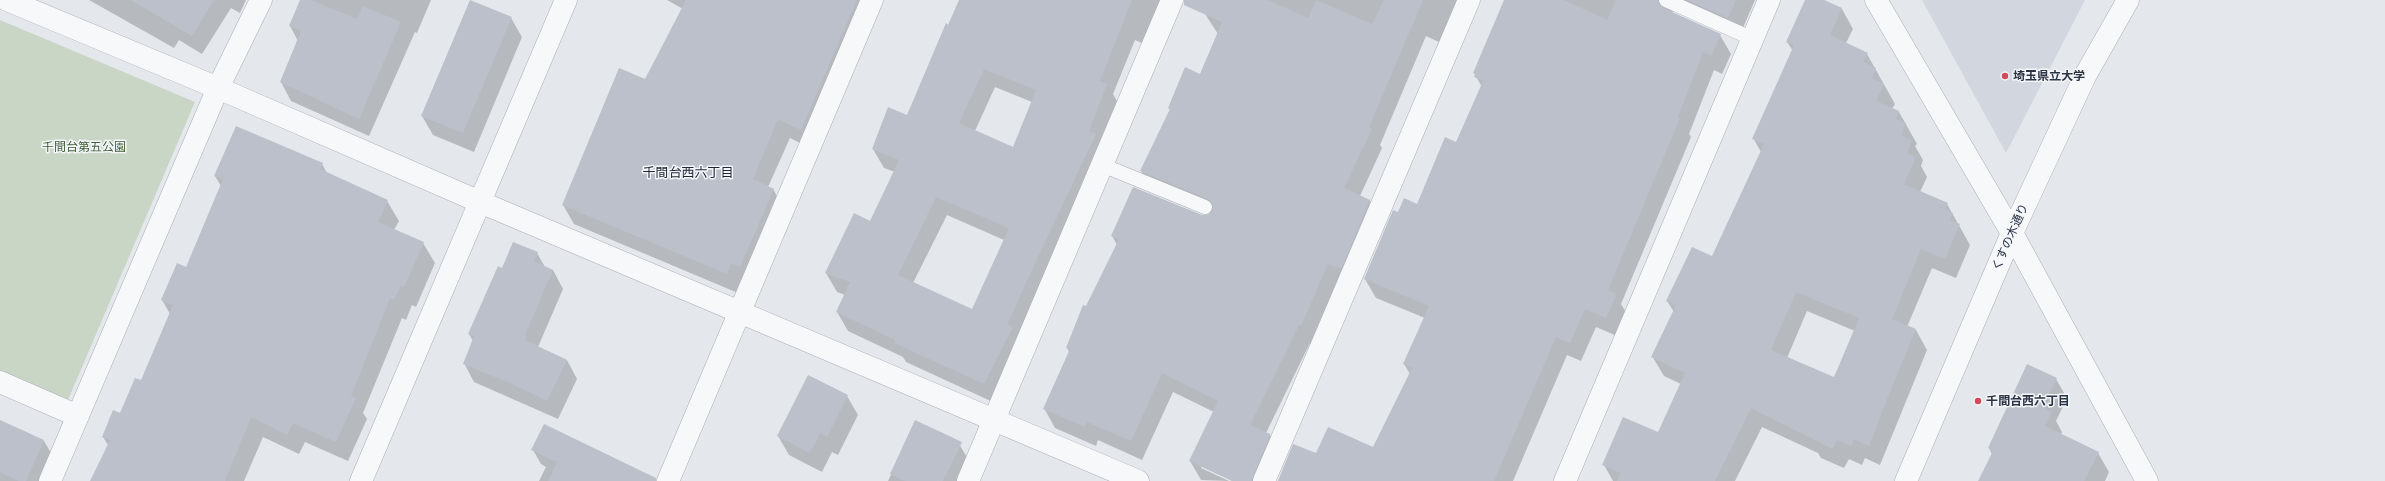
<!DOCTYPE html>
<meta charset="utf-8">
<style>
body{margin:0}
canvas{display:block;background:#e4e7ec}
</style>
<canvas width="2385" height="481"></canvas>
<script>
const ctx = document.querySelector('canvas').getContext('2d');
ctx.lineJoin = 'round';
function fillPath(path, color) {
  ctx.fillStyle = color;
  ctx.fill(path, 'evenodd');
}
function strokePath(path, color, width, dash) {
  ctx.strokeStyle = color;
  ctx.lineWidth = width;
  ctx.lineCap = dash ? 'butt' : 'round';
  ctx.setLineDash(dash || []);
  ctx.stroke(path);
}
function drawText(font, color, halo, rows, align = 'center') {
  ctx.font = font + ' Lato,"Noto Sans JP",sans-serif';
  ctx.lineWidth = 3;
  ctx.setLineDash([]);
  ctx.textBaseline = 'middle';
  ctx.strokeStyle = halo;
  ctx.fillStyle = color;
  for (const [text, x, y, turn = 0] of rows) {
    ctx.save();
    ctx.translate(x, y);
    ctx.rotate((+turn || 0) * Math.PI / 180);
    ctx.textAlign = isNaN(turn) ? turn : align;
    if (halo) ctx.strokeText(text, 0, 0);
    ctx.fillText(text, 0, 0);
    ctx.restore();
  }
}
fillPath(new Path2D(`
 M1922,0H2085L2006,153Z`), '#d2d6de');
fillPath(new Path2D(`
 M0,20L195,102L68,400L0,371Z`), '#c9d6c5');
fillPath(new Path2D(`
 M89,0H246L240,13L231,8L202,54L179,40L174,48Z
 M301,0H431L417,33L415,32L369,136L291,101L281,82L298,41L290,26Z
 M667,0H872L812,149L790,138L768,187L773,189L784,209L738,293L574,224L563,205L646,80L683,9Z
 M960,0H1169L1144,44L1135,40L1113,94L1118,103L995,403L906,362L903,357L848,331L837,312L845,295L837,292L826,273L871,222L895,172L884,168L873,149L907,116ZM995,87L1032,102L1014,148L975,131ZM947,215L1004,240L972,311L913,283Z
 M1211,0H1458L1441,43L1426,36L1380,145L1382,148L1360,196L1370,201L1381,220L1312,344L1310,343L1266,433L1270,435L1281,454L1270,481H1234L1202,466L1201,468L1229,481L1201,480L1190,461L1214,412L1173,392L1142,460L1098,440L1096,446L1055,428L1044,408L1069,352L1067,348L1117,245L1112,236L1207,216L1210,214L1152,190L1141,171L1170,110L1169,108L1200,75L1218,34L1205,14Z
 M1506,0H1755L1739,37L1681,11L1670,12L1720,35L1731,54L1722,74L1714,70L1689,134L1691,137L1621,304L1627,314L1617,336L1596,327L1581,361L1567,355L1513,481H1279L1317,454L1373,449L1410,374L1404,364L1425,318L1376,298L1365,279L1399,214L1417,205L1457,143L1482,87L1474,73Z
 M1806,0H1822L1842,9L1853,29L1846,43L1867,54L1895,104L1892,109L1899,112L1917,144L1915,146L1923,160L1921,166L1927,177L1920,192L1947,204L1970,245L1956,278L1932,268L1907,327L1916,330L1927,350L1880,465L1865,458L1862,465L1849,459L1844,468L1821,458L1818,453L1762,427L1735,481H1613L1604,465L1659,434L1681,384L1664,376L1652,356L1674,312L1667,301L1712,257L1761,152L1753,138L1793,51L1787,42ZM1807,311L1855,331L1835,379L1787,358Z
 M511,18L522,37L474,152L433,135L422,116Z
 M322,164L327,173L387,201L399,221L394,230L423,243L435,263L416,307L412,305L406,320L402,318L363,413L367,419L348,461L305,442L299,454L263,437L244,481H92L108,445L103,437L142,382L170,314L162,300L187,268L221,186L215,176Z
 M537,253L545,267L553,270L563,289L538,347L567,360L577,379L558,419L474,382L464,363L473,341L469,334L502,270Z
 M2056,379L2067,398L2056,421L2062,432L2061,435L2098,453L2109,472L2105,481H1979L1992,454L1989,448Z
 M847,396L858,415L838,455L832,452L822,472L789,455L778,436Z
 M0,421L44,441L55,460L45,481H0Z
 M915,422L958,442L969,461L959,481H888Z
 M533,450L629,481H539L546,467L541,464Z`), '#0003');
fillPath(new Path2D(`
 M131,0H214L192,36Z
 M300,0H311L357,19L363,6L401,22L359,119L280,82L301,31L289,26Z
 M470,0L512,17L463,133L421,116Z
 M686,0H857L801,130L778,119L753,179L774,189L740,267L731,263L727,274L562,205L619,68L645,79Z
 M959,0H1132L1100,81L1107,84L1089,131L1096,134L1036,261L1007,325L1013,327L984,384L894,343L895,340L836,312L850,282L825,273L854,213L870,221L899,160L872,149L888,107L907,115L946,23L948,25ZM984,69L1036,90L1013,147L959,123ZM936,197L1009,228L972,309L898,275Z
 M1184,0H1268L1308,18L1316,0L1372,24L1384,0H1423L1369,127L1372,129L1344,188L1370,200L1341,269L1328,264L1301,326L1299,325L1250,425L1270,434L1252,481H1232L1189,461L1218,401L1162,373L1131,441L1087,422L1085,427L1043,409L1070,349L1066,348L1083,305L1086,306L1119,239L1111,236L1133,187L1202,215L1210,214L1213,210L1212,202L1208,199L1140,171L1170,109L1168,108L1185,67L1200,74L1222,22L1184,5Z
 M1504,0H1564L1607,20L1616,0H1658L1663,8L1721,34L1711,56L1703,52L1678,117L1680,118L1608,290L1617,294L1606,318L1585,309L1570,343L1556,337L1494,481H1278L1293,444L1316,453L1328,427L1373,447L1412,368L1403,364L1429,306L1364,279L1393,210L1398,212L1404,198L1417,204L1445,137L1456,142L1483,81L1474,77L1475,74L1473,73Z
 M1687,0H1736L1728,18Z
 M1805,0H1824L1842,8L1830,35L1868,53L1863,62L1876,68L1872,78L1884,84L1876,101L1899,111L1896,119L1906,123L1901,135L1912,140L1907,153L1916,157L1904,184L1948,203L1945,209L1953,213L1950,220L1960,224L1945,259L1921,249L1892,319L1916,329L1887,399L1869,446L1854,439L1851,446L1837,440L1833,449L1751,408L1715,481H1617L1621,473L1602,465L1623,417L1658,432L1685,373L1651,357L1676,305L1666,301L1692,247L1712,256L1764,144L1752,139L1794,45L1786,42ZM1796,292L1859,318L1834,377L1771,350Z
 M236,126L323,163L320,169L388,200L378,222L424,242L404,287L401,286L394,300L390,298L351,396L356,398L336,442L293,423L287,435L251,417L225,481H90L110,440L102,437L113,410L120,413L135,378L141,380L173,305L161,300L177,263L186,267L223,179L214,176Z
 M513,242L538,252L534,261L553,270L525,335L527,336L525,340L567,360L547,401L512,384L463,364L474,336L468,334L498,266L502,268Z
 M2027,364L2057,378L2043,407L2052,412L2045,426L2099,452L2084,481H1978L1993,451L1988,448Z
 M808,375L848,395L827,437L820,433L810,453L777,436Z
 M0,420L44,440L26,481H19L0,472Z
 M915,420L962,442L943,481H905L890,474Z
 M544,424L656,478V481H548L557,462L531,450Z`), '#bbc0ca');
const service = new Path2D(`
 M1666,0L1753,39
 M1102,165L1205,207`);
const minor = new Path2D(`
 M0,382L78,416
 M50,481L218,88L261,0
 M668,481L872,0
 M968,481L1172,0
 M1264,481L1469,0
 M1565,481L1769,0`);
const tertiary = new Path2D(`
 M7,0L218,88L480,202L1138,481
 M1876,0L2012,233L2147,481
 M361,481L566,0
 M1906,481L2012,233L2085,76L2128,0`);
strokePath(service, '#a9aeb7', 15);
strokePath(minor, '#a9aeb7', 23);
strokePath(tertiary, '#a9aeb7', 23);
strokePath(service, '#f7f8fa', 14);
strokePath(minor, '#f7f8fa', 22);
strokePath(tertiary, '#f7f8fa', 22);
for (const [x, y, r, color] of [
 [2005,76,4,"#d1495b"],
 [1978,401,4,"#d1495b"]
]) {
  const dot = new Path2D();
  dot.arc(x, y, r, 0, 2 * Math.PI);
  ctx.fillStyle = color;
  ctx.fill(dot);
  strokePath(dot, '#f4f6f9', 1.5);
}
drawText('bold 12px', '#2b3445', '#f4f6f9', [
 ["埼玉県立大学",2013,76],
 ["千間台西六丁目",1986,401]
], 'left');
drawText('12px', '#3f6138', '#f4f6f9', [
 ["千間台第五公園",84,147]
]);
drawText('12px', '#2b3445', '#f4f6f9', [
 ["くすの木通り",2010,237,-66]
]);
drawText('13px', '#1d2536', '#f4f6f9', [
 ["千間台西六丁目",688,173]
]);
</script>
